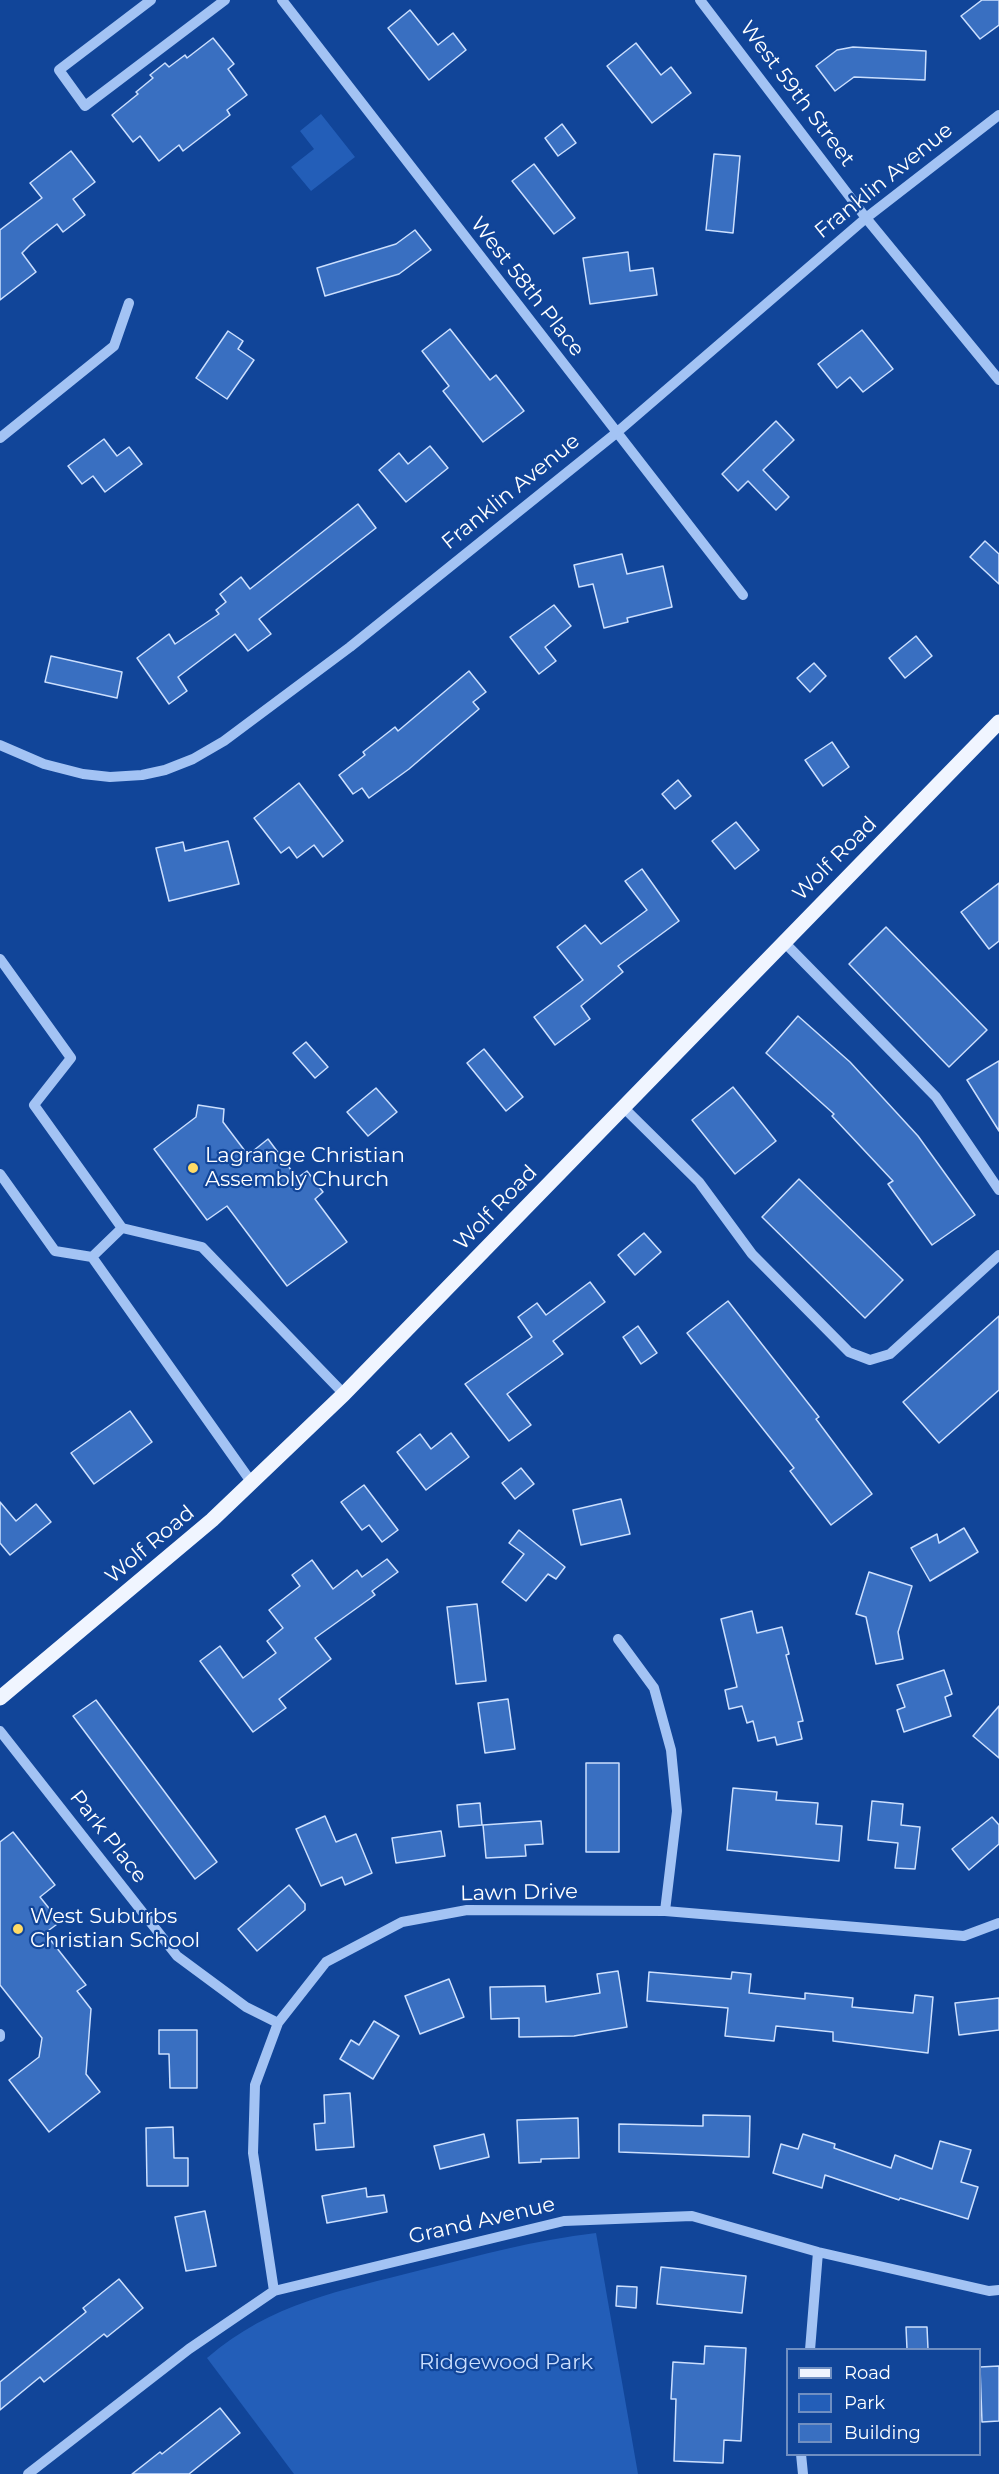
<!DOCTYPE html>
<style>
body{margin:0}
#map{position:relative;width:999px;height:2474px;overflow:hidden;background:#114599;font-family:Montserrat,sans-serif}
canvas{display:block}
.legend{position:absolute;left:786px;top:2348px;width:195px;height:108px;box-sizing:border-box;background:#114599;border:2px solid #708fc2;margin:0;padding:8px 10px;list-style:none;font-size:18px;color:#fff}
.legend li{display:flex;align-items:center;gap:12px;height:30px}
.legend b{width:30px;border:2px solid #708fc2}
</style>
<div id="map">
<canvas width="999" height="2474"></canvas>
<ul class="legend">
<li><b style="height:8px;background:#f0f5ff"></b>Road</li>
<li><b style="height:16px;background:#235eb8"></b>Park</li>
<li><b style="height:16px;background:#396fc1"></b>Building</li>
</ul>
</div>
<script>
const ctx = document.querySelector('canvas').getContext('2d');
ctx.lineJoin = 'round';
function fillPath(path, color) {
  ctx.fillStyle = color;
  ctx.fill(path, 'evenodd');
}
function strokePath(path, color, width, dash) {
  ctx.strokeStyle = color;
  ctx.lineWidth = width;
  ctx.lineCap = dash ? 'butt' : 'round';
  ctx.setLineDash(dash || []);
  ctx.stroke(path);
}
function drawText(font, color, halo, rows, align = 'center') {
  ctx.font = font + ' Montserrat,sans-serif';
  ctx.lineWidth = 4.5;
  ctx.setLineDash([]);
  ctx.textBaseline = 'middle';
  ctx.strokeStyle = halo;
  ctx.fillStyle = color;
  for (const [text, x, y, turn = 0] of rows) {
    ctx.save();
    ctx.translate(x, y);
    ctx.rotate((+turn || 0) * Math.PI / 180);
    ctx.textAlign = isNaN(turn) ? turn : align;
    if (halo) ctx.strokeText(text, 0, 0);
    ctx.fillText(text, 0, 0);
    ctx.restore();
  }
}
fillPath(new Path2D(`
 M321,114L355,157L311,191L291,167L314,149L300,131Z
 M596,2233L638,2474H294L207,2358C272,2302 341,2291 421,2270C481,2255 535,2240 596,2233Z`), '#235eb8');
const building = new Path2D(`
 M982,0H999V25L980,39L961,16Z
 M410,10L438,45L453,33L466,50L429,80L388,28Z
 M213,38L234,64L228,69L247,95L227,110L230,115L183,151L179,145L159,161L140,136L133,142L112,115L138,94L136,92L153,78L150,75L165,63L169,67L185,55L187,58Z
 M636,43L661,75L671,67L691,93L652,123L607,66Z
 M853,47L926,51L925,80L854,77L835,91L816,66L837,50Z
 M562,124L576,143L558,156L545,138Z
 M71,151L95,182L73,199L85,215L63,232L57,224L30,245L22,253L36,272L0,300V230L42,198L30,183Z
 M714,154L740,156L733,233L706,230Z
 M534,164L575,218L554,234L512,181Z
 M415,230L431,250L399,274L325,296L317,268L396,244Z
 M628,252L630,271L653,268L657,295L590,304L583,258Z
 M450,329L490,380L496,375L524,411L483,442L443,391L449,386L422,351Z
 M862,330L893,369L863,392L850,377L837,388L818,364Z
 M228,331L243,341L238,349L254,360L227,399L196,378Z
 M776,421L794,440L763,470L789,497L776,510L748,481L738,491L722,474Z
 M104,439L117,456L129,447L142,464L105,492L93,476L82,484L68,466Z
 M430,446L448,468L406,502L379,470L399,453L408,464Z
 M358,504L376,528L259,619L271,634L248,651L235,634L178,677L187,691L169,704L137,658L169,634L175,644L219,614L216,610L226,602L220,594L241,577L250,589Z
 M985,541L999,554V584L970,557Z
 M622,554L627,574L663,566L672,607L627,618L628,622L604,628L593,584L579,587L574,565Z
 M554,605L571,626L545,647L556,661L539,674L510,637Z
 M916,636L932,656L905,678L889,658Z
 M51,656L122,672L117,698L45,682Z
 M814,663L826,676L810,692L797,678Z
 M469,671L486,692L473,702L479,709L409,769L369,798L362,788L353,794L339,775L365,755L363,752L395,727L398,731Z
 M832,742L849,767L823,786L805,760Z
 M678,780L691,796L675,809L662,794Z
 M299,783L343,841L323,857L314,845L297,858L289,847L281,853L254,818Z
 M736,822L759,850L735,869L712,841Z
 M228,841L239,884L169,901L156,848L183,842L185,851Z
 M642,869L679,921L618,966L623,972L581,1006L590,1019L555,1045L534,1017L583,980L557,947L585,925L601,944L647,910L625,881Z
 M999,883V941L989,949L961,912Z
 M886,927L987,1030L949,1067L849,964Z
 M798,1016L850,1062L918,1136L975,1215L932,1245L888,1184L893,1181L832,1116L834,1114L766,1053Z
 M306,1042L328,1067L315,1078L293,1053Z
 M484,1049L523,1097L506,1111L467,1063Z
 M999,1061V1131L967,1080Z
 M733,1087L776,1141L735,1174L692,1120Z
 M376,1088L397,1112L368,1136L347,1112Z
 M198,1105L224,1109L223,1122L248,1155L268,1139L297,1178L307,1171L323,1192L315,1199L347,1242L287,1286L227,1206L207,1220L154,1149L196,1117Z
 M799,1179L903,1280L865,1318L762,1217Z
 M644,1233L661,1252L635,1275L618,1255Z
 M590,1282L605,1302L553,1341L563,1354L507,1394L531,1425L509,1441L465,1384L532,1337L518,1317L537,1303L546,1315Z
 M728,1301L819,1417L816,1419L872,1494L831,1525L790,1471L794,1468L687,1333Z
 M999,1316V1390L939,1443L903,1402Z
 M638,1326L657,1353L641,1364L623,1337Z
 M130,1411L152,1442L94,1484L71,1453Z
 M451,1433L469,1457L426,1490L397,1452L420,1434L431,1449Z
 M521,1468L534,1484L515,1499L502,1483Z
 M364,1485L398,1530L382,1542L369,1525L362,1530L341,1502Z
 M621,1499L630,1534L581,1545L573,1510Z
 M0,1502L16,1521L36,1504L51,1522L10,1555L0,1543Z
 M964,1528L978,1552L930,1581L911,1548L937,1534L939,1543Z
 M519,1530L565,1567L556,1579L548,1574L526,1601L502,1582L524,1554L509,1543Z
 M387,1559L398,1572L372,1591L375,1595L315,1638L331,1659L279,1699L286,1708L253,1732L200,1661L220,1646L243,1678L276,1653L267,1641L283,1628L269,1610L300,1586L292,1575L312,1560L333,1589L357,1570L362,1577Z
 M869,1572L912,1586L898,1632L903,1659L876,1664L866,1617L856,1614Z
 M477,1604L486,1681L456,1684L447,1607Z
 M752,1611L757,1633L782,1627L789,1654L786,1655L803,1721L798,1722L802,1739L777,1745L775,1737L758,1741L753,1721L747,1723L742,1706L729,1709L725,1690L737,1687L721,1619Z
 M944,1670L952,1694L945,1697L951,1716L904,1732L897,1710L905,1707L897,1685Z
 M508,1699L515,1749L485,1753L478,1703Z
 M96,1700L217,1862L195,1879L73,1716Z
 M999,1706V1758L973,1736Z
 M586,1763H619V1852H586Z
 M733,1788L777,1792L776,1800L818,1803L816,1824L842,1826L839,1861L727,1850Z
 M872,1801L903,1804L901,1825L920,1827L915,1869L895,1868L898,1843L868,1840Z
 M480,1803L482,1825L459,1827L457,1805Z
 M325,1816L336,1842L356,1834L372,1873L345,1885L342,1877L321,1886L296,1829Z
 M992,1817L999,1825V1844L969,1870L952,1849Z
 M541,1821L543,1844L525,1845L526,1856L486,1858L483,1825Z
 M441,1831L445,1856L396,1863L392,1838Z
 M13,1832L55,1885L40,1897L60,1922L45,1933L86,1985L77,1991L91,2009L86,2074L100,2092L49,2132L9,2080L39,2057L42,2038L0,1985V1842Z
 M289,1885L305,1904V1910L257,1951L238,1929Z
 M618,1971L627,2027L574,2036L519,2037V2018L491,2019L490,1987L545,1986L546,2002L600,1993L597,1974Z
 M649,1972L731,1979L732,1972L751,1974L749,1993L805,1999V1993L853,1998L852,2007L913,2013L915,1995L933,1997L928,2053L833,2041V2032L776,2026L774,2041L725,2036L728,2008L647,2001Z
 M449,1979L464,2017L420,2034L405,1996Z
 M999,1998V2030L959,2035L955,2003Z
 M374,2021L399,2036L373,2079L340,2059L351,2040L359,2045Z
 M159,2030H197V2088H170L169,2054H159Z
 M350,2093L354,2147L316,2150L314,2124L325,2123L324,2095Z
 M703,2115L750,2116L749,2157L619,2152V2124L703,2126Z
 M578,2118L579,2158L541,2159V2162L519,2163L517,2120Z
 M173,2127L174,2158H188V2186H147L146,2128Z
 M484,2134L489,2157L440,2169L434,2146Z
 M803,2134L835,2144L834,2148L891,2168L895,2155L932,2169L940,2141L971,2150L961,2182L978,2187L968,2219L900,2198L899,2200L825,2175L822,2188L773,2173L781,2144L798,2149Z
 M366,2188L367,2197L384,2195L387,2212L327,2223L322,2196Z
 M205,2211L216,2266L186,2271L175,2217Z
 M661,2267L746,2276L742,2313L657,2304Z
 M119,2279L143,2308L107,2337L104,2334L44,2382L40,2377L0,2410V2382L86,2312L83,2308Z
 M617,2286L637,2287L636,2308L616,2306Z
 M906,2327H927L928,2349H907Z
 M705,2346L746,2348L741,2441L724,2440L723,2463L674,2461L676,2399H671L673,2362L704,2364Z
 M999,2366V2421L982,2422L980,2367Z
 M220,2408L240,2433L189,2474H132L160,2452L162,2454Z`);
fillPath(building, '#396fc1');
strokePath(building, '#cbdffe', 1.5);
strokePath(new Path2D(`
 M151,0L59,70L85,106L225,0
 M282,0L743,595
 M700,0L866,218L999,380
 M0,438L114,346L129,303
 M0,745L44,764L83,774L110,777L142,775L165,770L193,759L224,741L350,647L615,434L866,218L999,115
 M783,941L936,1097L999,1190
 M0,959L71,1058L34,1105L122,1228L92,1257
 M623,1107L699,1182L752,1254L849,1352L870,1360L890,1354L999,1255
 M0,1174L55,1251L92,1257L252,1483
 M122,1228L202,1247L344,1394
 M618,1639L654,1688L671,1750L677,1811L665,1911
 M0,1731L177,1956L246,2007L278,2023
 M0,2034V2037
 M274,2291L253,2153L255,2085L278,2023L326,1962L402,1922L467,1910L665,1911L964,1936L999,1923
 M810,2350L818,2252
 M801,2454L803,2474
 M28,2474L189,2349L274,2291L564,2221L692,2216L818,2252L989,2291L999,2290`), '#a3c3f4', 10);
strokePath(new Path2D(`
 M0,1698L212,1520L344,1394L999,722`), '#f0f5ff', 15);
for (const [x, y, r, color] of [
 [193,1168,6,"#ffdb66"],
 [18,1929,6,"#ffdb66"]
]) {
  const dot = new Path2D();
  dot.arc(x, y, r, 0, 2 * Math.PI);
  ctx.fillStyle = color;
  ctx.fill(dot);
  strokePath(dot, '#114599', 2);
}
drawText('21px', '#fff', '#114599', [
 ["West 59th Street",797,94,53],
 ["Franklin Avenue",884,181,-39],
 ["West 58th Place",527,287,52],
 ["Franklin Avenue",511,492,-39],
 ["Wolf Road",835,859,-45],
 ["Wolf Road",496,1208,-46],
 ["Wolf Road",150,1545,-40],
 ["Park Place",108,1837,52],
 ["Lawn Drive",519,1893,-1],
 ["Grand Avenue",482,2221,-13]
]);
drawText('21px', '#fff', '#114599', [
 ["Lagrange Christian",205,1156],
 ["Assembly Church",205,1180],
 ["West Suburbs",30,1917],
 ["Christian School",30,1941]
], 'left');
drawText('21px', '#cbdffe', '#114599', [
 ["Ridgewood Park",506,2363]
]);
</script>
